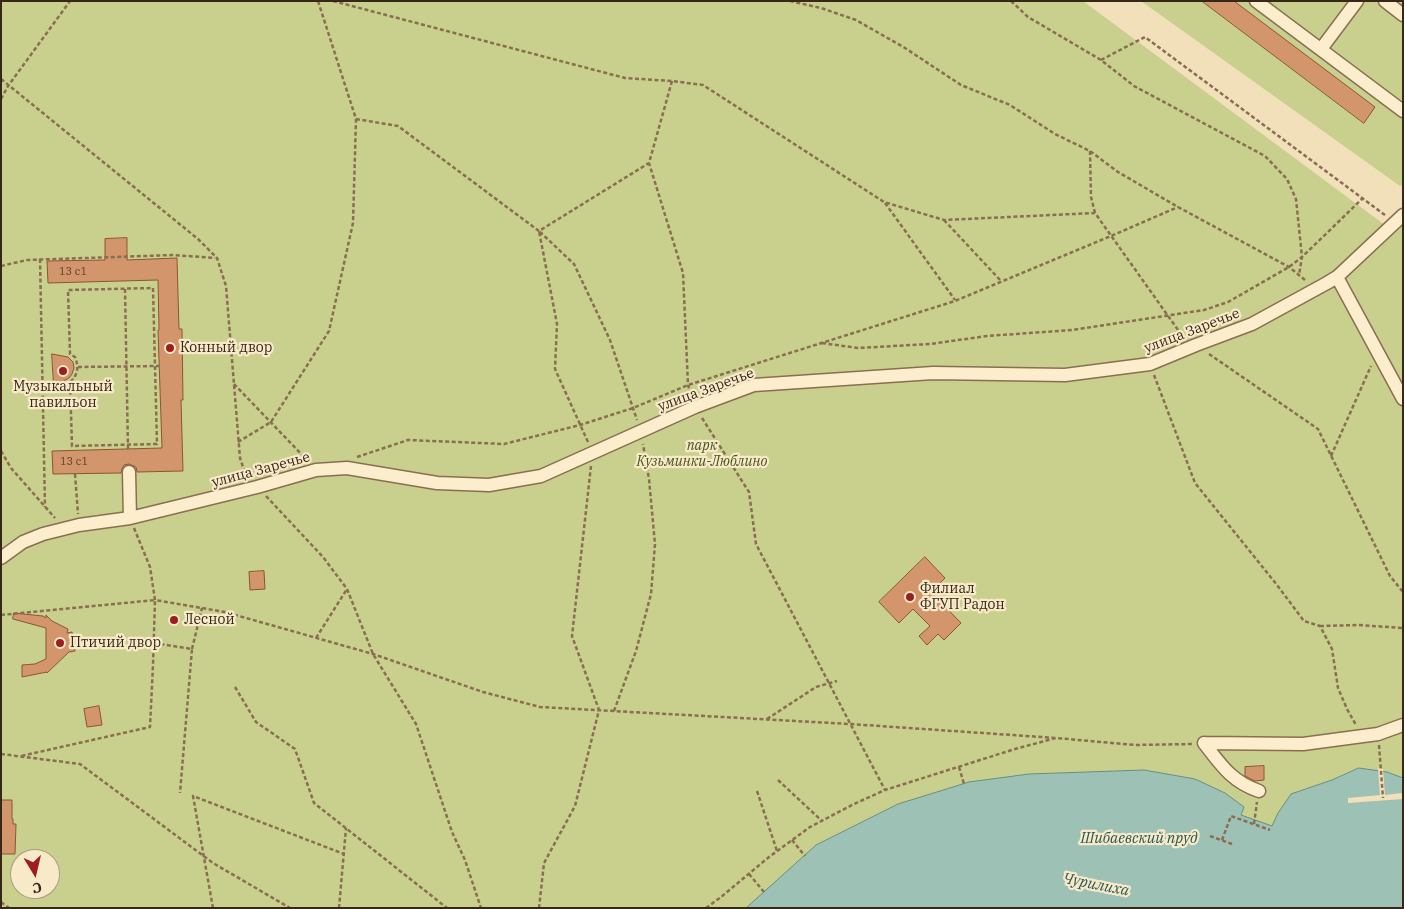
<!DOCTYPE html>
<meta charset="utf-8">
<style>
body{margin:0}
#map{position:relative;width:1404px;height:909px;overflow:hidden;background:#f1e0b9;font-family:"IBM Plex Serif",serif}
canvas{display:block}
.frame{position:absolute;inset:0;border:2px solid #362719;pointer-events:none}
.north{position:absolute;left:10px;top:849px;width:50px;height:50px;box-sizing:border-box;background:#f8eac9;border:1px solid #aa9c83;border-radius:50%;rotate:171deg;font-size:14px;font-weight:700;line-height:20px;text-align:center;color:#362719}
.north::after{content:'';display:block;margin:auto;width:18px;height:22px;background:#9d1d21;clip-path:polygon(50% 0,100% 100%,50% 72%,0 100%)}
</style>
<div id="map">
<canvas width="1404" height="909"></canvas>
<div class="frame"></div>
<div class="north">С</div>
</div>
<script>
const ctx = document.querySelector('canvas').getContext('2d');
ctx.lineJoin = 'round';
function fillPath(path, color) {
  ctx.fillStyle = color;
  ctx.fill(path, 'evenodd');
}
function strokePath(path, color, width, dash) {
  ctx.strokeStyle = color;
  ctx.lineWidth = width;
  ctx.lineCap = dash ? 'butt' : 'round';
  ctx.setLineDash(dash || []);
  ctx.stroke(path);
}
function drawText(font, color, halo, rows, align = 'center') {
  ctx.font = font + ' "IBM Plex Serif",serif';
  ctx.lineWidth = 4.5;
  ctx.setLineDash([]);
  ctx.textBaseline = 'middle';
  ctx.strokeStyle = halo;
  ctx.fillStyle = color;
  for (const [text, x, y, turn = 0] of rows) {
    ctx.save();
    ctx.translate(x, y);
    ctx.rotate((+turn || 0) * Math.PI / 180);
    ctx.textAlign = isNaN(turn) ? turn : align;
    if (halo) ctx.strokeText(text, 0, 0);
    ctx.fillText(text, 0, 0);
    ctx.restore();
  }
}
fillPath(new Path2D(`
 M1,1H1083L1393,231L1403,222V908H1ZM20,859H50V889H20Z
 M1141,1H1403V184L1400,186Z`), '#c9d08d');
const water = new Path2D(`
 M1359,768L1387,772L1403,778V908H746L816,845L898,804L969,782L1029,774L1144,770L1195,779L1225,793L1244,807L1241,815L1272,826L1278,813L1291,794L1332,780Z`);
fillPath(water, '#9ec1b6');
strokePath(water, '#668f84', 1);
fillPath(new Path2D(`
 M1378,768L1383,769L1385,795L1402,793L1403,799L1348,803V798L1380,795Z`), '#f1e0b9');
const building = new Path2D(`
 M1202,1H1234L1375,107L1364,123Z
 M127,238V260L177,258L179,329H182L183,400H181L183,471L137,472L136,467L129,464L124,465L122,469L121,473L53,474L52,451L162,448L158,330H159L158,280L48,283L47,261L105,260V239Z
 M52,354L68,357L73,362L74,368L72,374L69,378L54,386Z
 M925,557L945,578L931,592L961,623L944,640L938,634L927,645L919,636L930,626L913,609L899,623L879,602Z
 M264,571L265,589L250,590L249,572Z
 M14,613L43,616L46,618V615L52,621L68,629L67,633L72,632L75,651L69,652L47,673V672L22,677V665L35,664L46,659V628L13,619Z
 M99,706L102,725L87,727L84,709Z
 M1264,766V780L1255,781L1245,776V767Z
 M1,800H12V819H13V824H16L15,854H1Z`);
fillPath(building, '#d3956b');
strokePath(building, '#8a5636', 1);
const minor = new Path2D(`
 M1256,1L1403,111
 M1385,1L1403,15
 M1321,49L1357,1
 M1337,277L1403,399
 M129,472L130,518
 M1,558L23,542L43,534L79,525L130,518L257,487L316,470L347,468L437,483L489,485L541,476L695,407L754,385L933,373L1065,375L1150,364L1196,345L1252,324L1327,283L1337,277L1403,215
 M1204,743L1303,744L1378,734L1403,725
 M1204,743C1221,765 1232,782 1259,791`);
strokePath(minor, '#896e52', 15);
strokePath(new Path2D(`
 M333,1L625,78L672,81L703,85L884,202L944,220L1095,213L1183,337
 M790,1L821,8L856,20L905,48L961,85L1010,105L1055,134L1090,151L1118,172L1178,207L1289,267L1305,280
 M1011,1L1028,17L1101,60L1134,86L1265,156L1287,179L1296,199L1302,257L1299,275
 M1101,60L1145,37L1385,215
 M1,79L198,239L217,258L226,286L240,458L246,476
 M672,81L649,163L683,273L688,385L691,395
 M1,99L8,86L70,1
 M356,119L398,126L539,231L649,163
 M1090,151L1091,197L1095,213
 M885,203L955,300
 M944,220L1001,281
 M40,259L45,507
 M1,266L27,260L173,255L215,258
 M153,288L157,444L72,446L70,382C78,375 79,367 75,357L70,354L68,290Z
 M125,289L128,449
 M822,343L858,348L930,344L987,336L1072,330L1204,310L1228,302L1289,267L1302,257L1363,198
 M1209,354L1318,429L1390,576L1403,592
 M78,367L159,366
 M1154,375L1195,483L1277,585L1304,621L1320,626L1332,649L1338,688L1347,709L1356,725
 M234,384L306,459
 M702,418L749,492L756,544L885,790
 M238,442L271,422L329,331L353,223L356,119L318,1
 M588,442L555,369L557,324L539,231L574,264L610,340L637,420
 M1,451L11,468L55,518
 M1331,456L1371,366
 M357,457L408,440L504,444L580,425L633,408L688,385L955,301L1111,236L1178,207
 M75,474L78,514
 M266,496L323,557L347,589L373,654L416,724L452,832L465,860L481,908
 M134,528L150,567L155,600L225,612L373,654L483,692L540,707L850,724L1056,738
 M1,615L155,600L153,665L150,727L21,756
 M1320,626L1358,625L1403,628
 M316,638L347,589
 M154,643L192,649L180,793
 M192,649L202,608
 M235,687L256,722L295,749L314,803L447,908
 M614,711L636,651L651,594L655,544L649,479L643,444
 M767,719L816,687L837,681
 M1379,745L1383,798
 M1,754L80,764L213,863L290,908
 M959,767L964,784
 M778,780L822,821
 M757,791L777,851
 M1254,824L1257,802
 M1210,836L1232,844
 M792,840L805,856
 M1222,840L1231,816L1270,830
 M749,874L764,892
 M1,902L9,908
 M213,908L193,796L344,854
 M339,908L346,828
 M539,908L544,863L575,806L599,710L572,636L591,466
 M706,908L721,897L769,857L810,827L854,804L885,790L1015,749L1056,738L1135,745L1193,744`), '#896e52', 2.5, [4, 2.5]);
strokePath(minor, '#fcedcc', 12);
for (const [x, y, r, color] of [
 [170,348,5,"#9d1d21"],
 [63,371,5,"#9d1d21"],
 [910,597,5,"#9d1d21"],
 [174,620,5,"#9d1d21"],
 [60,643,5,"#9d1d21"]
]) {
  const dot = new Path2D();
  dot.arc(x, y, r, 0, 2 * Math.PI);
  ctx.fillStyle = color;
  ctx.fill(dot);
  strokePath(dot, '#f8eac9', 2);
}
drawText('11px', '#5d422e', null, [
 ["13 с1",73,272],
 ["13 с1",74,462]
]);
drawText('14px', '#362719', '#f8eac9', [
 ["улица Заречье",1192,331,-21],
 ["улица Заречье",706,390,-20],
 ["улица Заречье",261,470,-15]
]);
drawText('14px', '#362719', '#f8eac9', [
 ["Конный двор",180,348],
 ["Музыкальный",63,387,"center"],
 ["павильон",63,403,"center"],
 ["Филиал",920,589],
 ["ФГУП Радон",920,605],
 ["Лесной",184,620],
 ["Птичий двор",70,643]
], 'left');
drawText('italic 14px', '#48551e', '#f8eac9', [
 ["парк",702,446],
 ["Кузьминки-Люблино",702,462]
]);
drawText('italic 15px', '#275854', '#f8eac9', [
 ["Шибаевский пруд",1139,839],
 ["Чурилиха",1096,885,11]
]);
</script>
